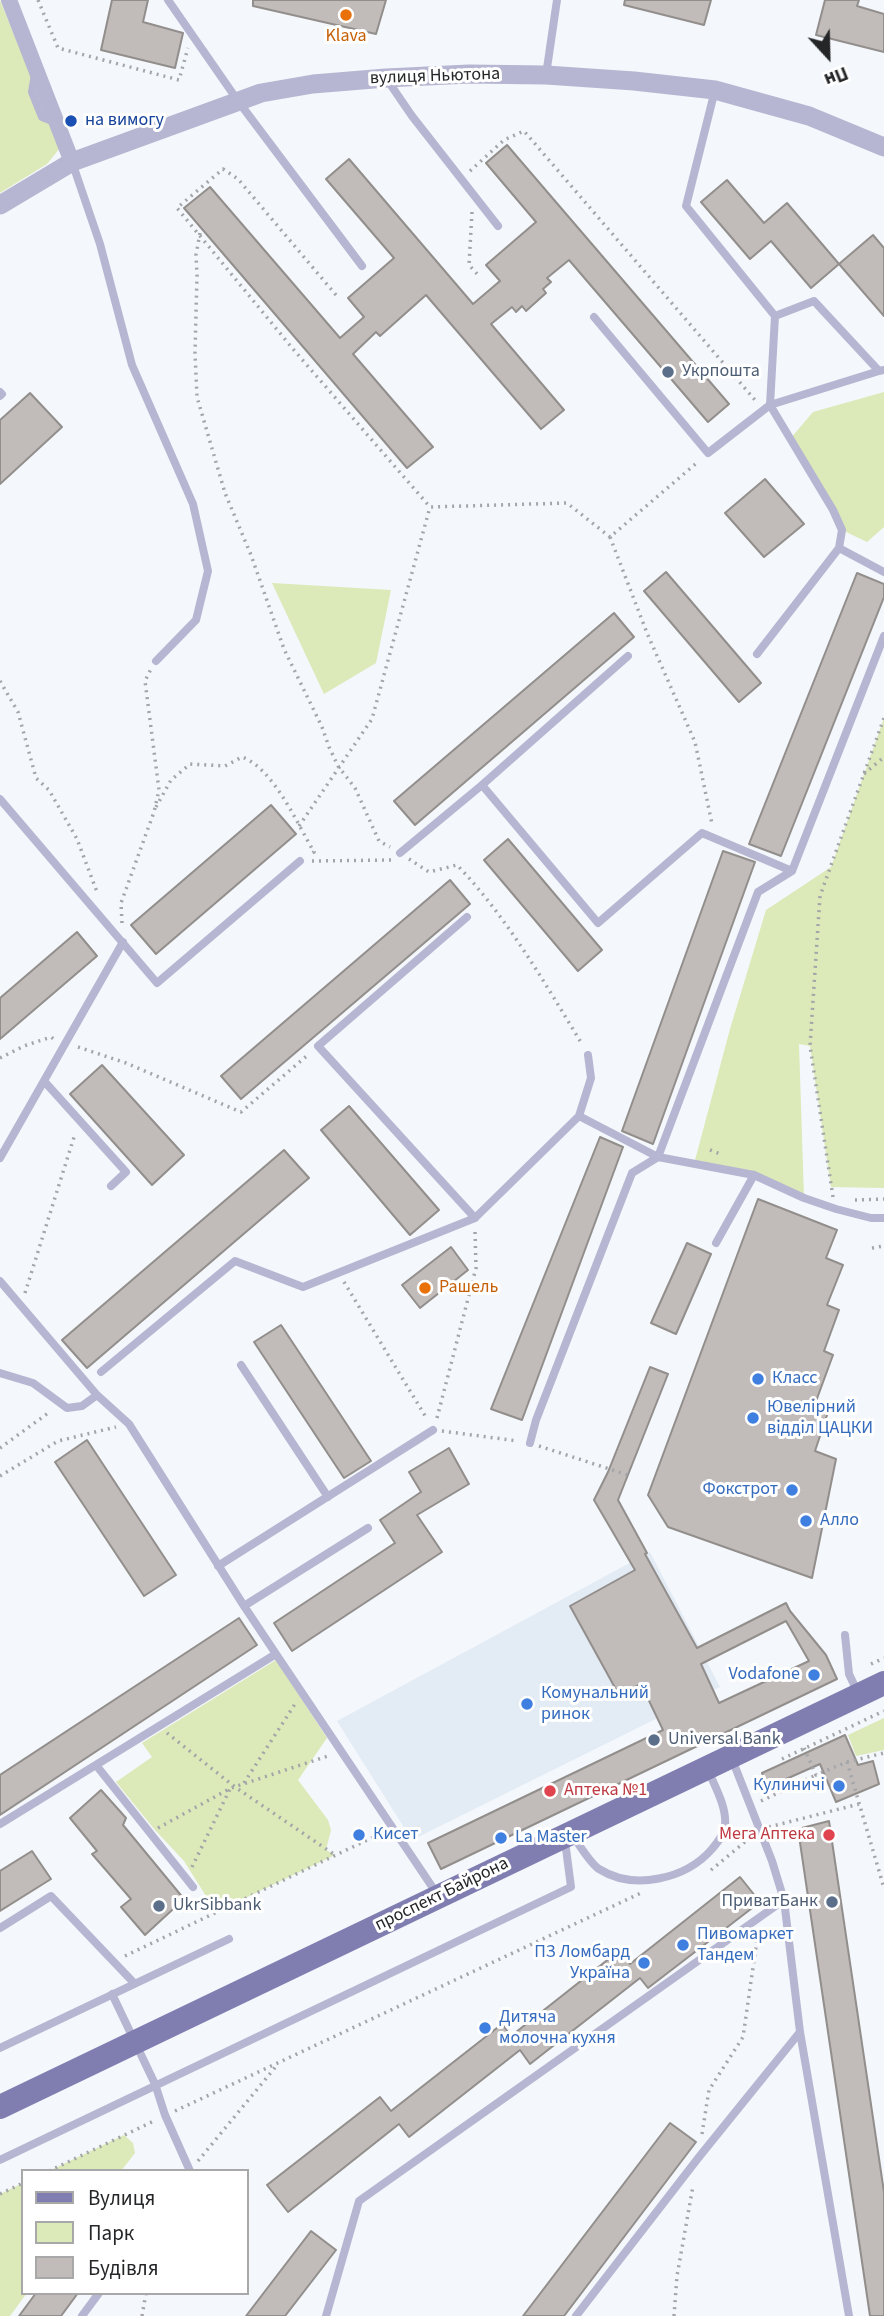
<!DOCTYPE html>
<meta charset="utf-8">
<style>
body{margin:0}
#map{position:relative;width:884px;height:2316px;overflow:hidden;background:#f4f7fb;font-family:"Source Sans 3",sans-serif}
canvas{display:block}
.legend{position:absolute;left:21px;top:2169px;width:228px;height:126px;box-sizing:border-box;background:#fff;border:2px solid #a8a8a9;margin:0;padding:9px 12px;list-style:none;font-size:21px;color:#252628}
.legend li{display:flex;align-items:center;gap:14px;height:35px}
.legend b{width:35px;border:2px solid #a8a8a9}
.north{position:absolute;left:793px;top:21px;width:70px;height:70px;-webkit-text-stroke:5px #fff;paint-order:stroke;rotate:158deg;font-size:19px;font-weight:700;line-height:28px;text-align:center;color:#252628}
.north::after{content:'';display:block;margin:auto;width:24px;height:32px;background:#252628;clip-path:polygon(50% 0,100% 100%,50% 72%,0 100%)}
</style>
<div id="map">
<canvas width="884" height="2316"></canvas>
<ul class="legend">
<li><b style="height:9px;background:#807eb1"></b>Вулиця</li>
<li><b style="height:19px;background:#dce9b8"></b>Парк</li>
<li><b style="height:19px;background:#c1bcba"></b>Будівля</li>
</ul>
<div class="north">Пн</div>
</div>
<script>
const ctx = document.querySelector('canvas').getContext('2d');
ctx.lineJoin = 'round';
function fillPath(path, color) {
  ctx.fillStyle = color;
  ctx.fill(path, 'evenodd');
}
function strokePath(path, color, width, dash) {
  ctx.strokeStyle = color;
  ctx.lineWidth = width;
  ctx.lineCap = dash ? 'butt' : 'round';
  ctx.setLineDash(dash || []);
  ctx.stroke(path);
}
function drawText(font, color, halo, rows, align = 'center') {
  ctx.font = font + ' "Source Sans 3",sans-serif';
  ctx.lineWidth = 6;
  ctx.setLineDash([]);
  ctx.textBaseline = 'middle';
  ctx.strokeStyle = halo;
  ctx.fillStyle = color;
  for (const [text, x, y, turn = 0] of rows) {
    ctx.save();
    ctx.translate(x, y);
    ctx.rotate((+turn || 0) * Math.PI / 180);
    ctx.textAlign = isNaN(turn) ? turn : align;
    if (halo) ctx.strokeText(text, 0, 0);
    ctx.fillText(text, 0, 0);
    ctx.restore();
  }
}
fillPath(new Path2D(`
 M650,1552L720,1687L412,1840L337,1721Z`), '#e3ebf5');
fillPath(new Path2D(`
 M0,0L60,148L47,164L0,193Z
 M884,392V527L867,542L842,530L790,439L813,412Z
 M272,583L391,590L376,663L324,694Z
 M884,718V1188L831,1187L810,1046L799,1044L804,1198L754,1175L694,1164L730,1029L766,910L831,867Z
 M276,1660L327,1738L298,1780L328,1820L331,1830L326,1850L335,1855L216,1912L184,1861L155,1830L116,1782L152,1757L142,1743Z
 M884,1718V1750L856,1756L848,1735Z
 M124,2135L133,2143L135,2153L121,2171H49Z
 M23,2183V2293H27L10,2316H0V2194Z`), '#dce9b8');
const building = new Path2D(`
 M112,0H148L143,22L183,33L175,68L101,50Z
 M253,0H386L376,34L253,6Z
 M625,0H711L704,25L624,5Z
 M825,0H859L857,6L884,14V52L816,35Z
 M507,145L729,404L708,422L569,260L547,278L551,282L543,289L546,293L526,311L522,306L516,312L512,307L491,324L564,410L541,429L426,295L380,336L376,332L353,354L433,447L407,468L184,208L210,187L340,338L364,317L348,298L394,258L326,179L349,159L473,304L500,281L486,265L536,222L486,163Z
 M727,180L764,223L787,203L839,264L811,288L771,241L750,259L701,202Z
 M873,235L884,248V316L839,264Z
 M30,393L62,427L0,484V420Z
 M765,479L804,524L764,557L725,513Z
 M666,572L761,683L739,702L644,591Z
 M857,573L884,584V597L781,856L749,844Z
 M614,613L634,637L415,825L394,801Z
 M271,805L296,834L156,954L131,925Z
 M508,839L602,950L578,971L484,860Z
 M723,851L755,862L653,1144L622,1131Z
 M450,880L470,904L241,1099L221,1076Z
 M77,932L97,956L0,1039V998Z
 M102,1065L184,1155L152,1185L70,1094Z
 M349,1106L439,1210L410,1235L321,1130Z
 M600,1137L623,1147L522,1420L491,1409Z
 M284,1150L309,1178L87,1368L62,1340Z
 M758,1199L837,1230L826,1258L843,1265L827,1305L839,1310L824,1351L833,1355L815,1404L829,1409L815,1451L836,1459L812,1578L668,1527L648,1495Z
 M687,1243L711,1254L676,1334L651,1323Z
 M451,1247L468,1270L420,1308L402,1285Z
 M281,1325L371,1461L344,1478L254,1342Z
 M650,1367L668,1374L618,1500L647,1553L645,1554L697,1648L786,1603L790,1611L826,1655L837,1679L441,1869L428,1843L663,1730L641,1684L619,1695L570,1606L635,1570L594,1500L608,1472ZM786,1621L809,1661L719,1703L701,1664Z
 M87,1440L176,1575L144,1596L55,1462Z
 M449,1448L469,1484L417,1515L442,1552L292,1651L274,1623L395,1543L380,1520L421,1492L409,1472Z
 M239,1618L257,1645L0,1815V1775Z
 M845,1735L858,1765L873,1761L879,1784L836,1802L820,1764L768,1787L762,1773Z
 M101,1790L126,1818L123,1825L184,1899L145,1935L121,1907L131,1899L92,1854L97,1851L70,1818Z
 M829,1821L884,2192V2316H870L798,1829Z
 M32,1851L51,1879L0,1911V1871Z
 M740,1877L760,1902L648,1988L640,1978L530,2064L520,2050L409,2137L399,2124L288,2212L267,2185L380,2097L391,2111L502,2024L511,2036L620,1950L630,1964Z
 M670,2123L696,2142L564,2316H523Z
 M311,2231L336,2250L285,2316H246Z
 M36,2293H78L61,2316H19Z`);
fillPath(building, '#c1bcba');
strokePath(building, '#928e8c', 2);
strokePath(new Path2D(`
 M38,0L58,48L179,80L188,48
 M470,171L504,140L524,131L755,400
 M472,212L469,265L480,277
 M200,233L196,255L197,275L195,353L197,397L225,493L251,555L284,649L322,727L329,747L338,766L355,788L379,841L390,847
 M336,295L238,179L223,169L177,208L293,349L430,507L567,503L610,537L699,461
 M610,537L647,633L695,742L712,824
 M0,681L18,712L36,778L49,790L77,839L97,892
 M864,774L884,757
 M156,807L171,780L190,764L225,766L242,757C273,768 297,823 314,852L309,855
 M299,826L372,719L430,507
 M409,859L429,872L457,865C507,917 544,982 582,1044
 M312,861L392,860
 M122,923L121,903L154,812L159,790L145,681L151,669
 M78,1047L126,1063L241,1112L309,1054
 M0,1058L24,1046L51,1037L55,1040
 M710,1150L723,1155
 M833,1197L810,1046L820,896L884,718
 M855,1200L884,1199
 M872,1248L884,1246
 M344,1282L427,1419
 M25,1293L75,1134
 M437,1418L476,1268L475,1231
 M442,1431L518,1441
 M539,1446L631,1476
 M0,1448L51,1411
 M0,1476L58,1441L116,1427
 M871,1664L884,1658
 M167,1733L235,1787L335,1855
 M804,1748L816,1775L847,1762L884,1888
 M782,1759L884,1711
 M847,1762L884,1753
 M244,1783L295,1704
 M761,1801L816,1775
 M769,1827L859,1804
 M158,1828L231,1788L331,1755
 M192,1867L230,1789
 M711,1870L751,1837
 M125,1956L384,1832
 M175,2111L641,1893
 M702,2134L709,2090L743,2037L758,1933
 M198,2161L278,2064
 M49,2171L156,2120
 M0,2194L23,2183
 M142,2316L146,2293
 M674,2316L677,2276L693,2186`), '#a3a5a8', 3.5, [2, 5]);
strokePath(new Path2D(`
 M168,0L238,101L362,266
 M35,74L32,92L42,117L57,123
 M546,75L557,0
 M388,81L412,116L498,226
 M72,162L100,244L132,365L193,504L208,571L196,620L156,661
 M775,316L814,301L879,371L884,370
 M594,317L708,453L770,405L775,316L686,206L715,90
 M0,392L2,394L0,396
 M839,548L842,530L833,510L770,405L879,371
 M757,654L839,548L884,572
 M628,656L482,785L598,923L702,833L792,871L884,636
 M0,799L157,983L300,861
 M400,853L482,785
 M467,917L318,1046L475,1218L579,1116L658,1157L754,1175L804,1198L836,1209L871,1218H884
 M44,1081L126,1172L111,1186
 M579,1116L591,1078L588,1055
 M0,1158L123,942
 M716,1243L754,1175
 M0,1281L97,1395L129,1424L244,1606L276,1654
 M241,1365L328,1497
 M101,1372L235,1261L303,1287L475,1218
 M0,1373L33,1383L67,1408L82,1406L97,1395
 M530,1443L536,1420L632,1173L658,1157L758,892L792,871
 M218,1566L433,1430
 M244,1606L368,1528
 M845,1635L849,1674L858,1693
 M732,1759L772,1861L784,1900L800,2032L849,2316
 M96,1765L193,1887
 M0,1824L276,1654L437,1894
 M572,1835C580,1845 589,1862 599,1869C634,1891 686,1879 712,1849C717,1843 724,1835 725,1826C727,1807 715,1787 708,1770
 M0,1928L51,1896L134,1983
 M112,1994L155,2084L165,2115L190,2171
 M0,2048L229,1939
 M0,2160L571,1887L565,1841
 M82,2316L99,2293
 M326,2316L359,2201L784,1900
 M576,2316L699,2157L800,2032`), '#b6b6d2', 8);
strokePath(new Path2D(`
 M9,0L72,162`), '#b6b6d2', 16);
strokePath(new Path2D(`
 M0,205L72,162L261,93L313,84L386,78L469,74L546,75L634,81L715,90L809,116L884,147`), '#b6b6d2', 19);
strokePath(new Path2D(`
 M0,2107L884,1683`), '#807eb1', 24);
for (const [x, y, r, color] of [
 [346,15,7,"#e8710a"],
 [71,121,7,"#1a4fb4"],
 [668,372,7,"#5c6f8a"],
 [425,1288,7,"#e8710a"],
 [758,1379,7,"#3f7fe0"],
 [753,1418,7,"#3f7fe0"],
 [792,1490,7,"#3f7fe0"],
 [806,1521,7,"#3f7fe0"],
 [814,1675,7,"#3f7fe0"],
 [527,1704,7,"#3f7fe0"],
 [654,1740,7,"#5c6f8a"],
 [839,1786,7,"#3f7fe0"],
 [550,1791,7,"#e0444e"],
 [359,1835,7,"#3f7fe0"],
 [829,1835,7,"#e0444e"],
 [501,1838,7,"#3f7fe0"],
 [832,1902,7,"#5c6f8a"],
 [159,1906,7,"#5c6f8a"],
 [683,1945,7,"#3f7fe0"],
 [644,1963,7,"#3f7fe0"],
 [485,2028,7,"#3f7fe0"]
]) {
  const dot = new Path2D();
  dot.arc(x, y, r, 0, 2 * Math.PI);
  ctx.fillStyle = color;
  ctx.fill(dot);
  strokePath(dot, '#fff', 2.5);
}
drawText('18px', '#c56008', '#fff', [
 ["Klava",346,37],
 ["Рашель",439,1288,"left"]
]);
drawText('18px', '#252628', '#fff', [
 ["вулиця Ньютона",435,77,-2],
 ["проспект Байрона",442,1895,-26]
]);
drawText('18px', '#164399', '#fff', [
 ["на вимогу",85,121]
], 'left');
drawText('18px', '#4e5e75', '#fff', [
 ["Укрпошта",682,372],
 ["Universal Bank",668,1740],
 ["ПриватБанк",818,1902,"right"],
 ["UkrSibbank",173,1906]
], 'left');
drawText('18px', '#366cbe', '#fff', [
 ["Класс",772,1379],
 ["Ювелірний",767,1408],
 ["відділ ЦАЦКИ",767,1429],
 ["Фокстрот",778,1490,"right"],
 ["Алло",820,1521],
 ["Vodafone",800,1675,"right"],
 ["Комунальний",541,1694],
 ["ринок",541,1715],
 ["Кулиничі",825,1786,"right"],
 ["Кисет",373,1835],
 ["La Master",515,1838],
 ["Пивомаркет",697,1935],
 ["Тандем",697,1956],
 ["ПЗ Ломбард",630,1953,"right"],
 ["Україна",630,1974,"right"],
 ["Дитяча",499,2018],
 ["молочна кухня",499,2039]
], 'left');
drawText('18px', '#be3a42', '#fff', [
 ["Аптека №1",564,1791],
 ["Мега Аптека",815,1835,"right"]
], 'left');
</script>
